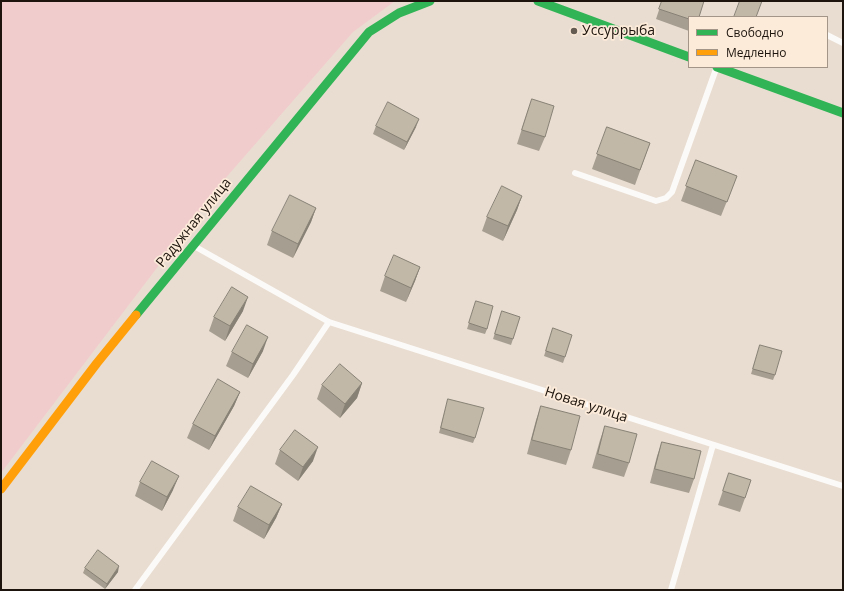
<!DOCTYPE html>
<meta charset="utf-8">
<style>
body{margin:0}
#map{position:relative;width:844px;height:591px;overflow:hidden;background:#e9ddd1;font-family:"Open Sans",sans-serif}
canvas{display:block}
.frame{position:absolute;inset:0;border:2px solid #1d150d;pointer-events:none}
.legend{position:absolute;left:688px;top:16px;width:140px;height:52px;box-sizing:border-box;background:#fdebda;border:1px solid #a39588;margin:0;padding:5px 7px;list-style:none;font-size:12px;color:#1d150d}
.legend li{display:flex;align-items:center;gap:8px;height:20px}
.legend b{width:20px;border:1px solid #a39588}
</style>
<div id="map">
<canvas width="844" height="591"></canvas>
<div class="frame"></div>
<ul class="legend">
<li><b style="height:5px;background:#30b455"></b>Свободно</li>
<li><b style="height:5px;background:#ff9f0a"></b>Медленно</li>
</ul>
</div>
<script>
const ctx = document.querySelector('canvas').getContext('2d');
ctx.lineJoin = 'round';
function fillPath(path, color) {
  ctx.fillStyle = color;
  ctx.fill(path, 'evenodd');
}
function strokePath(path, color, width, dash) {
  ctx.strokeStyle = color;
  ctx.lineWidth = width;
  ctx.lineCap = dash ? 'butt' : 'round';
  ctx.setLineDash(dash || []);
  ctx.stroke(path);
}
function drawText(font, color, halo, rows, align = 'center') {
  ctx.font = font + ' "Open Sans",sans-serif';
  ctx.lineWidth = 3.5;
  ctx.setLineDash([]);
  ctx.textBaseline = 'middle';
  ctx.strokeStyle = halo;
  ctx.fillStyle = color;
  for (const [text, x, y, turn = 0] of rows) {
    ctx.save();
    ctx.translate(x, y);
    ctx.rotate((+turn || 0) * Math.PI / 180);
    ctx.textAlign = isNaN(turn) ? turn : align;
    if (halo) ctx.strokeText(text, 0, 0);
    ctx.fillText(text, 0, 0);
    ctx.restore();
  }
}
fillPath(new Path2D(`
 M1,1H395L353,32L223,181L1,473Z`), '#f1cccd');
strokePath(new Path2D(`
 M827,35L843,43
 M575,173L656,201L666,198L672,192L716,69
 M194,246L329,322L843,486
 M135,590L293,375L329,322
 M671,590L713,445`), '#fcfaf8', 6);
strokePath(new Path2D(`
 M538,1L689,57
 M717,67L843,113
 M136,315L369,32L399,13L430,1`), '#30b455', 9);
strokePath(new Path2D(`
 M1,489L97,363L136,315`), '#ff9f0a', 9);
fillPath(new Path2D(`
 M662,1L689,17V31L656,19Z
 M532,99L545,137L539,151L517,144L527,113Z
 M376,126L416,127L404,150L373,134Z
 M607,127L650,143L635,185L592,169Z
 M696,160L737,176L721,216L681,201Z
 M522,196L517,210L503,241L482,231L487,217Z
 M316,208L311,222L293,258L267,245L272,231Z
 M420,267L415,281L406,302L380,291L385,276Z
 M476,301L487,329L485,334L467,329Z
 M243,311L225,341L209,331L214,317Z
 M502,311L513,339L511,345L493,339Z
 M553,328L565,357L563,363L544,356Z
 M760,345L775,375L773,380L751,374Z
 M263,351L248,378L226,366L232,352Z
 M362,383L357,398L340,418L317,399L322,385Z
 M240,392L234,406L209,450L187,438L193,424Z
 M448,399L475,438L473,443L439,433Z
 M541,406L571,450L566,465L527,454L536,420Z
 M605,426L629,463L624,477L592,468L600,440Z
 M662,442L694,479L689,493L650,483L657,456Z
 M280,450L313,461L298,481L275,464Z
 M729,473L745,498L740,512L718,505Z
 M140,482L173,490L162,511L135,496Z
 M282,504L276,518L264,539L233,521L238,507Z
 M85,568L118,572L105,589L83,573Z`), '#a69e90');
fillPath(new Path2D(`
 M419,119L416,127L404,150L407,142Z
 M522,196L517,210L503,241L508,226Z
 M316,208L311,222L293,258L298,244Z
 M420,267L415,281L406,302L411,288Z
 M248,297L243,311L225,341L230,326Z
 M268,337L263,351L248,378L253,364Z
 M362,383L357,398L340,418L345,404Z
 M240,392L234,406L209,450L215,436Z
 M318,447L313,461L298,481L303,467Z
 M179,476L173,490L162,511L167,497Z
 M282,504L276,518L264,539L269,525Z
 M119,566L118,572L105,589L107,584Z`), '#878175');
const building = new Path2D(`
 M662,1H704L699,17H689V19L659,9Z
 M740,1H762L756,17H734Z
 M532,99L554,106L545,137L522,130Z
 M388,102L419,119L407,142L376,126Z
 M607,127L650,143L640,170L597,154Z
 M696,160L737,176L727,202L686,186Z
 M502,186L522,196L508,226L487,217Z
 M290,195L316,208L298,244L272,231Z
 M394,255L420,267L411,288L385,276Z
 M232,287L248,297L230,326L214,317Z
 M476,301L493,306L487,329L469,323Z
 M502,311L520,317L513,339L495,334Z
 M247,325L268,337L253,364L232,352Z
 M553,328L572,335L565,357L546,351Z
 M760,345L782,351L775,375L753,369Z
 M340,364L362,383L345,404L322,385Z
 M218,379L240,392L215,436L193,424Z
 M448,399L484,408L475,438L441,428Z
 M541,406L580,416L571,450L532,440Z
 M605,426L637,434L629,463L598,454Z
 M295,430L318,447L303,467L280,450Z
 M662,442L701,451L694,479L655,469Z
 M152,461L179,476L167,497L140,482Z
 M729,473L751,480L745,498L723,491Z
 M251,486L282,504L269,525L238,507Z
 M98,550L119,566L107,584L85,568Z`);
fillPath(building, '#c1b8a7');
strokePath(building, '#878175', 1);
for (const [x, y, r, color] of [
 [574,31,4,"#645b52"]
]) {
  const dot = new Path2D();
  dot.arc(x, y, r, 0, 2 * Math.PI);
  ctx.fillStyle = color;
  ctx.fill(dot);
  strokePath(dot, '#fdebda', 1.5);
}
drawText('14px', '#1d150d', '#fdebda', [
 ["Уссуррыба",582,31]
], 'left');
drawText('14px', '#1d150d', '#fdebda', [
 ["Радужная улица",194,223,-51],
 ["Новая улица",586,405,18]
]);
</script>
